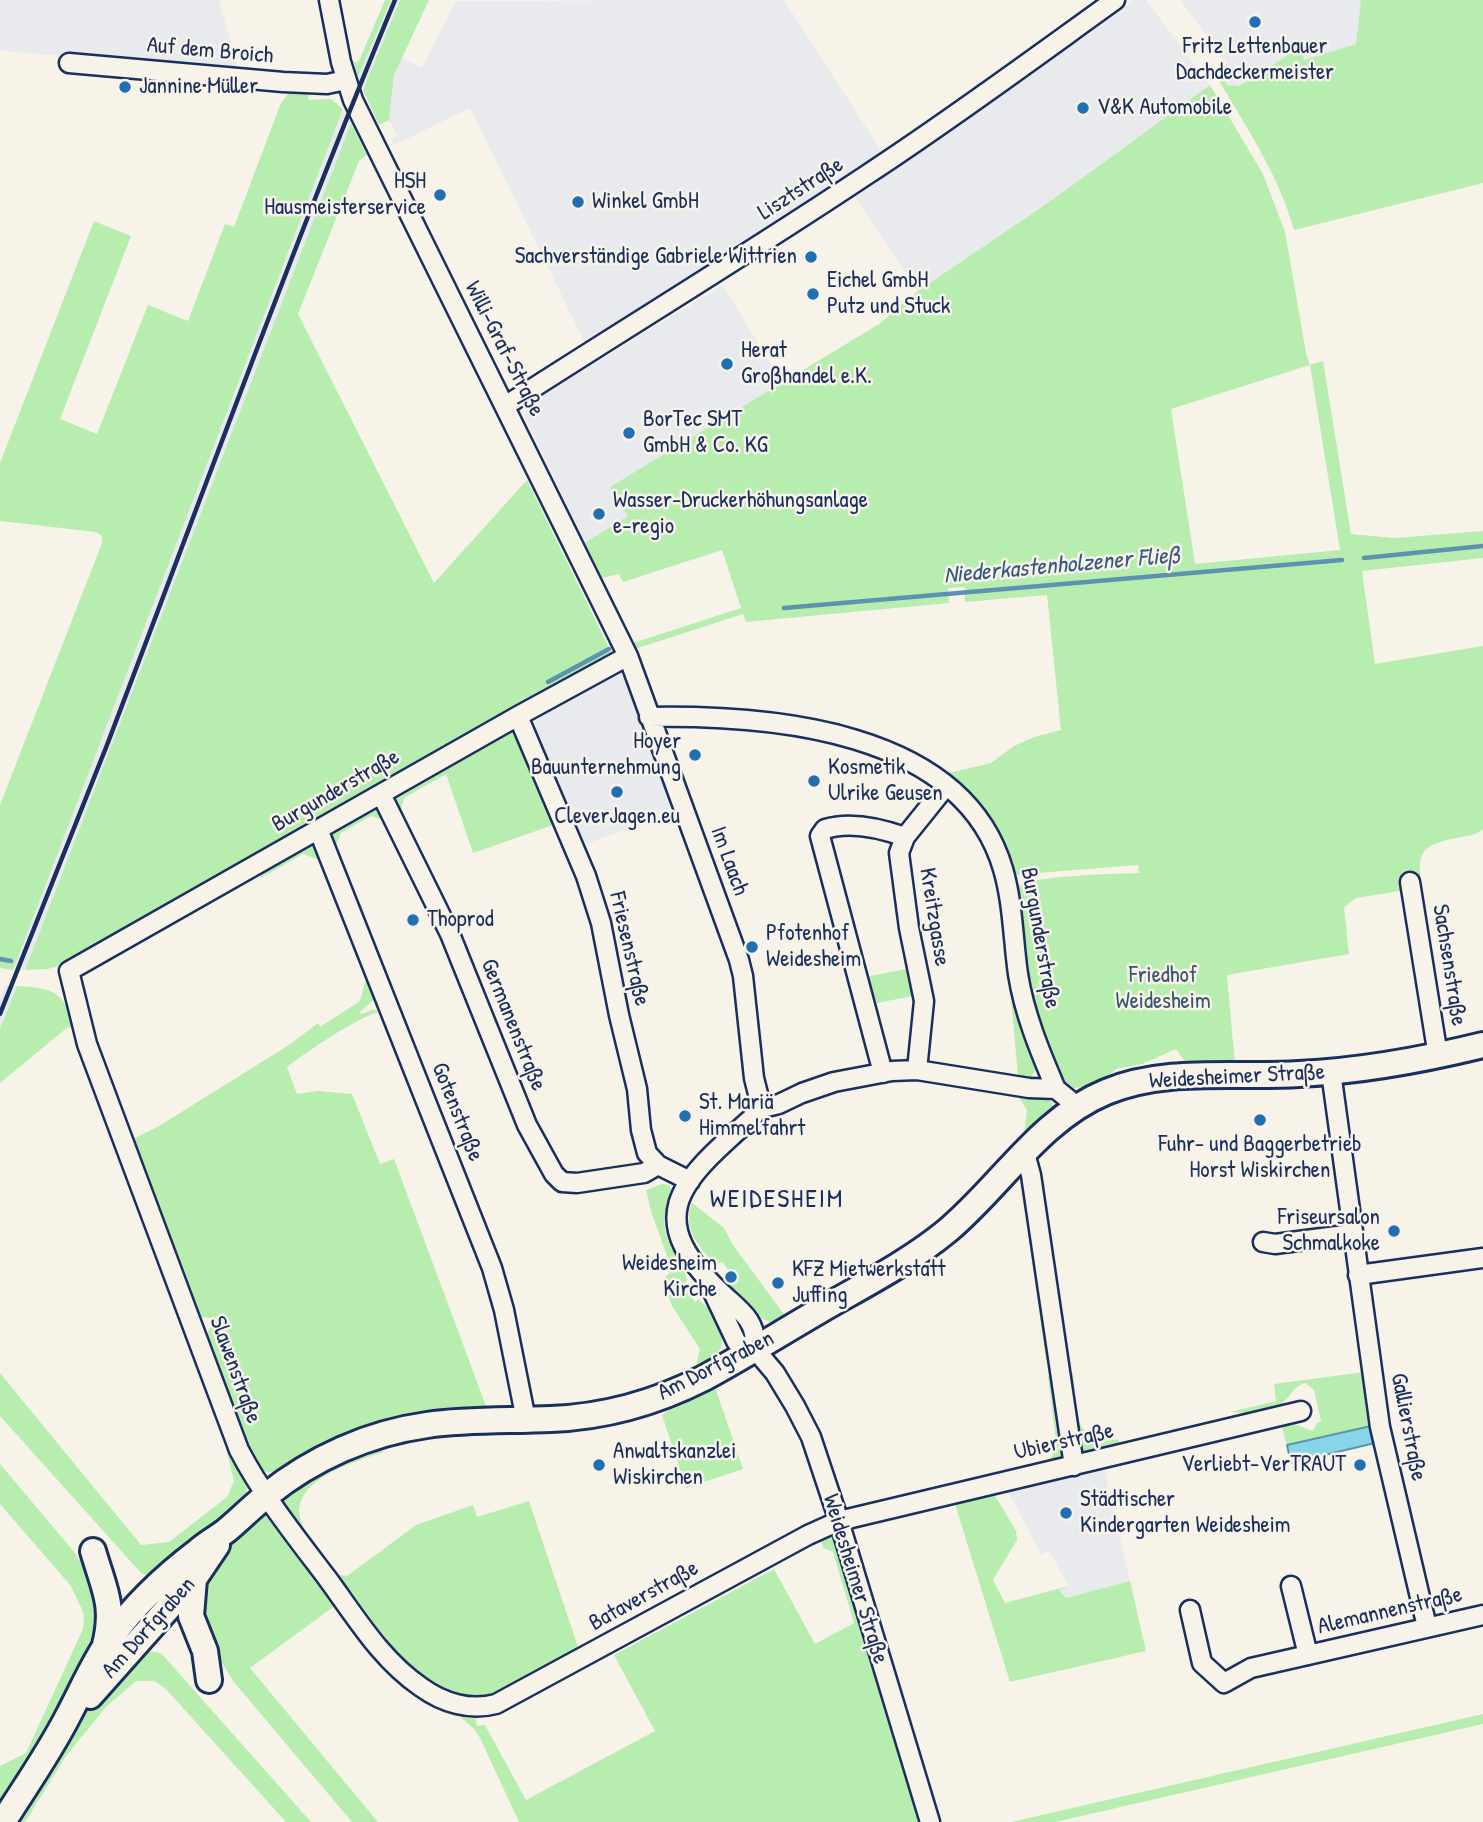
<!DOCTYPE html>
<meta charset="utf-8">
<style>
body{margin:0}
canvas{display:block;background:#f7f3e8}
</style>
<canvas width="1483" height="1822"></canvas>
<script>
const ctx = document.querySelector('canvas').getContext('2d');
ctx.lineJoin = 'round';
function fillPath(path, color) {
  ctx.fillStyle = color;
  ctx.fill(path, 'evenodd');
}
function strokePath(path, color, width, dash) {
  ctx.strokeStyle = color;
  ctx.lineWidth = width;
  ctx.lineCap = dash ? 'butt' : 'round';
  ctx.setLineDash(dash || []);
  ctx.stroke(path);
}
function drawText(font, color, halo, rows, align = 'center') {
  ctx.font = font + ' "Patrick Hand",sans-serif';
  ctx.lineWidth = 5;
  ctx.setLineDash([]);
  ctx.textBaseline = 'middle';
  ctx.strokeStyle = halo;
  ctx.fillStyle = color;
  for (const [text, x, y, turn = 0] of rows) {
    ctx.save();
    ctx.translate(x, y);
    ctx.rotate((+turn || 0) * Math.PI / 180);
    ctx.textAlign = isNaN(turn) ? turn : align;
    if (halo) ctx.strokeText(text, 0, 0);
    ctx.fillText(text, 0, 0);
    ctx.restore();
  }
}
fillPath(new Path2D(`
 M0,0H219L238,69L0,51Z
 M391,0H400L363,90L358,77Z
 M784,0L882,152L692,276L585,343L470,108L394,145L391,139L397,135L389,120L394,75L402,58L422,68L456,1Z
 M1134,0H1146L1210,85L1052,200L918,291L855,197L1036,72Z
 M1180,0H1361L1356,44L1304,60L1301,47L1239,86L1227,85L1222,75L1232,69Z
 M343,109L351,123L25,970H13Z
 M723,285L782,383L611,487L628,516L585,543L525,418V411L540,397Z
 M619,668L630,689L674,807L621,831L581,846L538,745L535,722L540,713Z
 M6,985L17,986L0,1029V999Z
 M1104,1469L1130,1581L1066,1598L1059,1590L1068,1585L1049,1551L1041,1555L1008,1491Z`), '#e8eaee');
fillPath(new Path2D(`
 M385,0H391L358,77L354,62L359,61Z
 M400,0H429L394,75L389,120L379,125L363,90Z
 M1361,0H1483V183L1294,230C1279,175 1246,127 1218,79L1222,75L1227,85L1239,86L1301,47L1304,60L1356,44Z
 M1210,85L1263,174L1285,232L1306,353L1310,365L1323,361L1351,534L1395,538L1483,531V558L1362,571L1375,664L1483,646V829C1477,835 1471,835 1462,837C1416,845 1416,854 1424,898L1408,896L1402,899L1400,891L1356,898L1344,907L1349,954L1227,975L1235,1065L1188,1066L1176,1049L1142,1064L1116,1069L1109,1075L1082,1087L1074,1088L1057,1075L1051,1063L1026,985L1016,888C1028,875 1116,874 1139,873L1138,865L1013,875L940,775L991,763L1014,746L1034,737L1061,730L1047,595L965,602V587L948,588L949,603L746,622L743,614L635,649L633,643L741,608L722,550L623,582L619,574L602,578L585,543L628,516L610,487L879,324L918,291L1052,200ZM1310,365L1340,550L1195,564L1171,409Z
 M291,90L305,91L309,94L308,100L331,99L343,109L13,970L0,968V805L102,543V536L96,532L0,521V463L94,221L131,236L60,419L97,434L148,305L188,321L225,224L234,227L281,103Z
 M351,123L367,155L359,161L298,314L434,583L527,480L612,654L606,660L546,693L513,707L515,712L69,962L48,969L25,970Z
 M514,728L556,824L473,853L446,774L404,798L400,813L390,798Z
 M378,805L386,821L371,816L341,833L335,849L328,832Z
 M311,842L315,844L344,910L340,912L320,860L303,854L261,878L257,869Z
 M1008,963H1012L1038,1068L1029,1078L1018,1076Z
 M912,968L918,995L872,1004L864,977Z
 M366,979H370L376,998L360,1012L361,1014L372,1010L382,1011C357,1017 308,1051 287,1067L297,1094L318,1091L352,1094L380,1164L394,1159L486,1406H494V1413L279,1473C267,1473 260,1471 251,1463L203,1342L212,1324L210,1318L200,1317L192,1312L133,1139L159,1126L289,1045L318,1023L320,1027L360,1001Z
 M17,986C54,988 63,991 75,1027H68L0,1083V1029Z
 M1018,1096L1048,1100L1053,1103L1049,1115L1024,1138L1027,1110Z
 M662,1184L670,1185C673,1198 662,1213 665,1230C668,1246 687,1271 687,1281L683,1284L695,1302L699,1299C703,1305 707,1306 711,1311C720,1321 727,1341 718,1353C713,1360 703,1364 695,1369L700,1349L672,1306L663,1280L672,1270L651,1211L646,1190Z
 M692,1203L724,1228L733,1245L786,1317L771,1323L756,1315L731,1286L735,1278L722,1262L718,1264L713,1257H708C695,1241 683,1224 692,1203Z
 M1034,1231L1051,1354L1046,1360L1028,1232Z
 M1364,1372L1371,1426L1287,1445L1281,1424L1286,1421L1313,1431L1317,1423L1321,1421L1314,1390L1305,1383C1293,1386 1289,1399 1280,1405C1269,1412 1244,1414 1230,1412L1276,1401L1274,1384Z
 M0,1373L141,1545L169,1542L227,1497L234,1481L219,1421C227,1437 247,1468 248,1485C248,1509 170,1561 150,1576L141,1573L0,1416Z
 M1073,1373C1077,1405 1072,1449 1118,1439L1120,1447L1086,1456L1079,1450L1065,1374Z
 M1048,1376L1055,1377L1064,1452L1061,1460L1048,1462L1057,1448Z
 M714,1384L743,1469L686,1488L662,1415L687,1397Z
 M380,1443L383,1452C355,1462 293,1479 300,1517C302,1530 315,1543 320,1555L282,1504L286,1491Z
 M0,1464L75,1553L96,1590L101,1638L0,1811V1766L26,1753L83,1629L84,1614L71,1586L0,1504Z
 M994,1494L1016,1531L1017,1540L993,1580L1005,1603L1068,1586L1059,1590L1066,1598L1130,1581L1146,1651L1010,1682L955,1504Z
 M529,1501L580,1653L499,1698L463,1702L401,1667L333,1574L347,1576L416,1525L473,1505L477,1517Z
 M264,1511H270L340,1602L250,1668L378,1822H352L233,1681L204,1633L201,1588L225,1550L243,1527Z
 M827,1533L835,1537L922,1822H519L480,1738L474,1729L455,1712L475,1713L477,1726L485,1725L526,1800L655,1731L614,1655L774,1569L815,1644L854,1623L833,1552L823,1548L820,1535Z
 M147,1651L161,1653L311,1822H286L165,1688L154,1681H136L107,1706L66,1756L25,1822H12L64,1739L89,1706L138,1654Z
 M1483,1714V1724L1055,1822H1011Z`), '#b7eeb0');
const water = new Path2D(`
 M1371,1426L1375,1443L1291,1463L1287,1445Z`);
fillPath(water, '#89d5e8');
strokePath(water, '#5d93b1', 2);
strokePath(new Path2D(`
 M1364,558L1483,546
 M784,608L1342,560
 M548,682L609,649
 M0,959L11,961`), '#5d93b1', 4.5);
const street = new Path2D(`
 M329,0L341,62L353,100L628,656L739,960L743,976L754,1078L759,1098L758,1109
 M69,63L283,82L327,84L346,80
 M505,406C626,328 748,254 868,174C952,119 1033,59 1115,0
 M628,656L518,716L69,971L87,1044L239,1450C263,1496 296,1537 327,1578C355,1616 381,1660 421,1687C443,1703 470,1711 496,1704L808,1535L839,1521L1301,1411
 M518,716L586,876L601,923L619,1015L637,1089L641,1130L647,1153L658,1165L690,1181
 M649,717C769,715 962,729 1003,869C1013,903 1013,939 1018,974C1024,1013 1040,1052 1056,1089
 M381,794L450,934L527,1125L554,1174L562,1182L577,1183L644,1173L658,1165
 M318,829L492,1268L504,1310L526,1420
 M1410,882L1438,1056
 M917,1070L924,1001L909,928L899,853L905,837L946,786
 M1331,1072L1380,1427L1427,1627
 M883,1073L820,836L825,829C851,821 880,828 905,837
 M1025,1153L1031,1175L1074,1466
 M1263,1242L1275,1244L1353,1234
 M1358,1275L1483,1258
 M711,1288L736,1341L739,1345L754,1348L775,1373L795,1406L811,1437L839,1521L930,1822
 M754,1348C758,1325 744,1313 728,1299C639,1219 677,1184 752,1118L758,1109L779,1104L802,1093L834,1082L892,1071L917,1070L1029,1088L1056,1089L1078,1107
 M1291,1586L1308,1655
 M1190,1610L1202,1663L1224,1683L1251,1668L1483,1615`);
const secondary = new Path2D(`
 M93,1551C104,1589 115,1605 105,1645
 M194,1579L191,1616L205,1651L209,1680
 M90,1696L194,1579L217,1545
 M3,1822C25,1787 49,1753 68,1716C82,1690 93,1663 110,1639C134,1605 165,1576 198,1551C207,1543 217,1538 227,1530C240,1519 253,1506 267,1495C313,1458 369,1433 427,1425C468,1419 510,1421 551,1419C604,1417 657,1402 704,1378C743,1357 781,1333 819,1311C862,1286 908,1263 947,1231C1000,1187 1040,1119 1106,1092C1165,1067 1236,1078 1299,1074C1362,1071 1422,1060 1483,1045`);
strokePath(street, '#1b2f5e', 23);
strokePath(secondary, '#1b2f5e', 30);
strokePath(street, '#f7f3e8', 18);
strokePath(secondary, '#f7f3e8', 24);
strokePath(new Path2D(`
 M0,1014C35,924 72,835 107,745C202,496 293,246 395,0`), '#1b2f5e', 4.5);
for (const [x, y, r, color] of [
 [1255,22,7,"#1f6fb2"],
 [125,87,7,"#1f6fb2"],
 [1083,108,7,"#1f6fb2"],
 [440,195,7,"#1f6fb2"],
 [578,202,7,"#1f6fb2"],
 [811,257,7,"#1f6fb2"],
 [813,294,7,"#1f6fb2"],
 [727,364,7,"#1f6fb2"],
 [629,433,7,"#1f6fb2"],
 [599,514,7,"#1f6fb2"],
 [695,755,7,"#1f6fb2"],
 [814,781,7,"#1f6fb2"],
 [617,792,7,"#1f6fb2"],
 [413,920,7,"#1f6fb2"],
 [752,947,7,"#1f6fb2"],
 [685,1116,7,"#1f6fb2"],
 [1260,1120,7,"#1f6fb2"],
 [1394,1231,7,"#1f6fb2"],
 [731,1277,7,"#1f6fb2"],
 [778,1283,7,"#1f6fb2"],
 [599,1465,7,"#1f6fb2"],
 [1360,1465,7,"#1f6fb2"],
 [1066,1513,7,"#1f6fb2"]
]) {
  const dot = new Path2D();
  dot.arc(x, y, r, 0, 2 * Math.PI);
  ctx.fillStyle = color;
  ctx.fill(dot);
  strokePath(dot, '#f7f3e8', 2.5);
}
drawText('23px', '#1b2f5e', '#f7f3e8', [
 ["Fritz Lettenbauer",1255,47,"center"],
 ["Dachdeckermeister",1255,73,"center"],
 ["Jannine Müller",139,87],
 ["V&K Automobile",1097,108],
 ["HSH",426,182,"right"],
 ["Hausmeisterservice",426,208,"right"],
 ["Winkel GmbH",592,202],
 ["Sachverständige Gabriele Wittrien",797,257,"right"],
 ["Eichel GmbH",827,281],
 ["Putz und Stuck",827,307],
 ["Herat",741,351],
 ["Großhandel e.K.",741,377],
 ["BorTec SMT",643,420],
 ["GmbH & Co. KG",643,446],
 ["Wasser-Druckerhöhungsanlage",613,501],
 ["e-regio",613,527],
 ["Hoyer",681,742,"right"],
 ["Bauunternehmung",681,768,"right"],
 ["Kosmetik",828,768],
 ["Ulrike Geusen",828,794],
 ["CleverJagen.eu",617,817,"center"],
 ["Thoprod",427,920],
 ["Pfotenhof",766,934],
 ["Weidesheim",766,960],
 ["St. Mariä",699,1103],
 ["Himmelfahrt",699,1129],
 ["Fuhr- und Baggerbetrieb",1260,1145,"center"],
 ["Horst Wiskirchen",1260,1171,"center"],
 ["Friseursalon",1380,1218,"right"],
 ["Schmalkoke",1380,1244,"right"],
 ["Weidesheim",717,1264,"right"],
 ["Kirche",717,1290,"right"],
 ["KFZ Mietwerkstatt",792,1270],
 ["Juffing",792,1296],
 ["Anwaltskanzlei",613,1452],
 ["Wiskirchen",613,1478],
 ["Verliebt-VerTRAUT",1346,1465,"right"],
 ["Städtischer",1080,1500],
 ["Kindergarten Weidesheim",1080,1526]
], 'left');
drawText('23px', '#1b2f5e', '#f7f3e8', [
 ["Auf dem Broich",210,51,5],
 ["Lisztstraße",801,189,-33],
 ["Willi-Graf-Straße",504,349,63],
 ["Burgunderstraße",336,791,-30],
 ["Im Laach",729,861,70],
 ["Kreitzgasse",934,917,81],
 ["Burgunderstraße",1040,938,80],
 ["Friesenstraße",629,949,77],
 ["Sachsenstraße",1449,965,81],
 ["Germanenstraße",513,1025,68],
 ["Weidesheimer Straße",1237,1077,-3],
 ["Gotenstraße",457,1112,68],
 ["Am Dorfgraben",716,1366,-27],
 ["Slawenstraße",235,1370,70],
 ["Gallierstraße",1408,1427,79],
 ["Ubierstraße",1064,1442,-13],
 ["Weidesheimer Straße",855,1579,73],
 ["Bataverstraße",644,1596,-29],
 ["Alemannenstraße",1390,1611,-13],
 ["Am Dorfgraben",149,1628,-48]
]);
drawText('23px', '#3a556e', '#f7f3e8', [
 ["Friedhof",1163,976],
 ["Weidesheim",1163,1002]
]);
drawText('italic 24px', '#365880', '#f7f3e8', [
 ["Niederkastenholzener Fließ",1062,566,-5]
]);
ctx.letterSpacing = '2px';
drawText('26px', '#1b2f5e', '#f7f3e8', [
 ["WEIDESHEIM",777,1200]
]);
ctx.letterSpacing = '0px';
</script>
